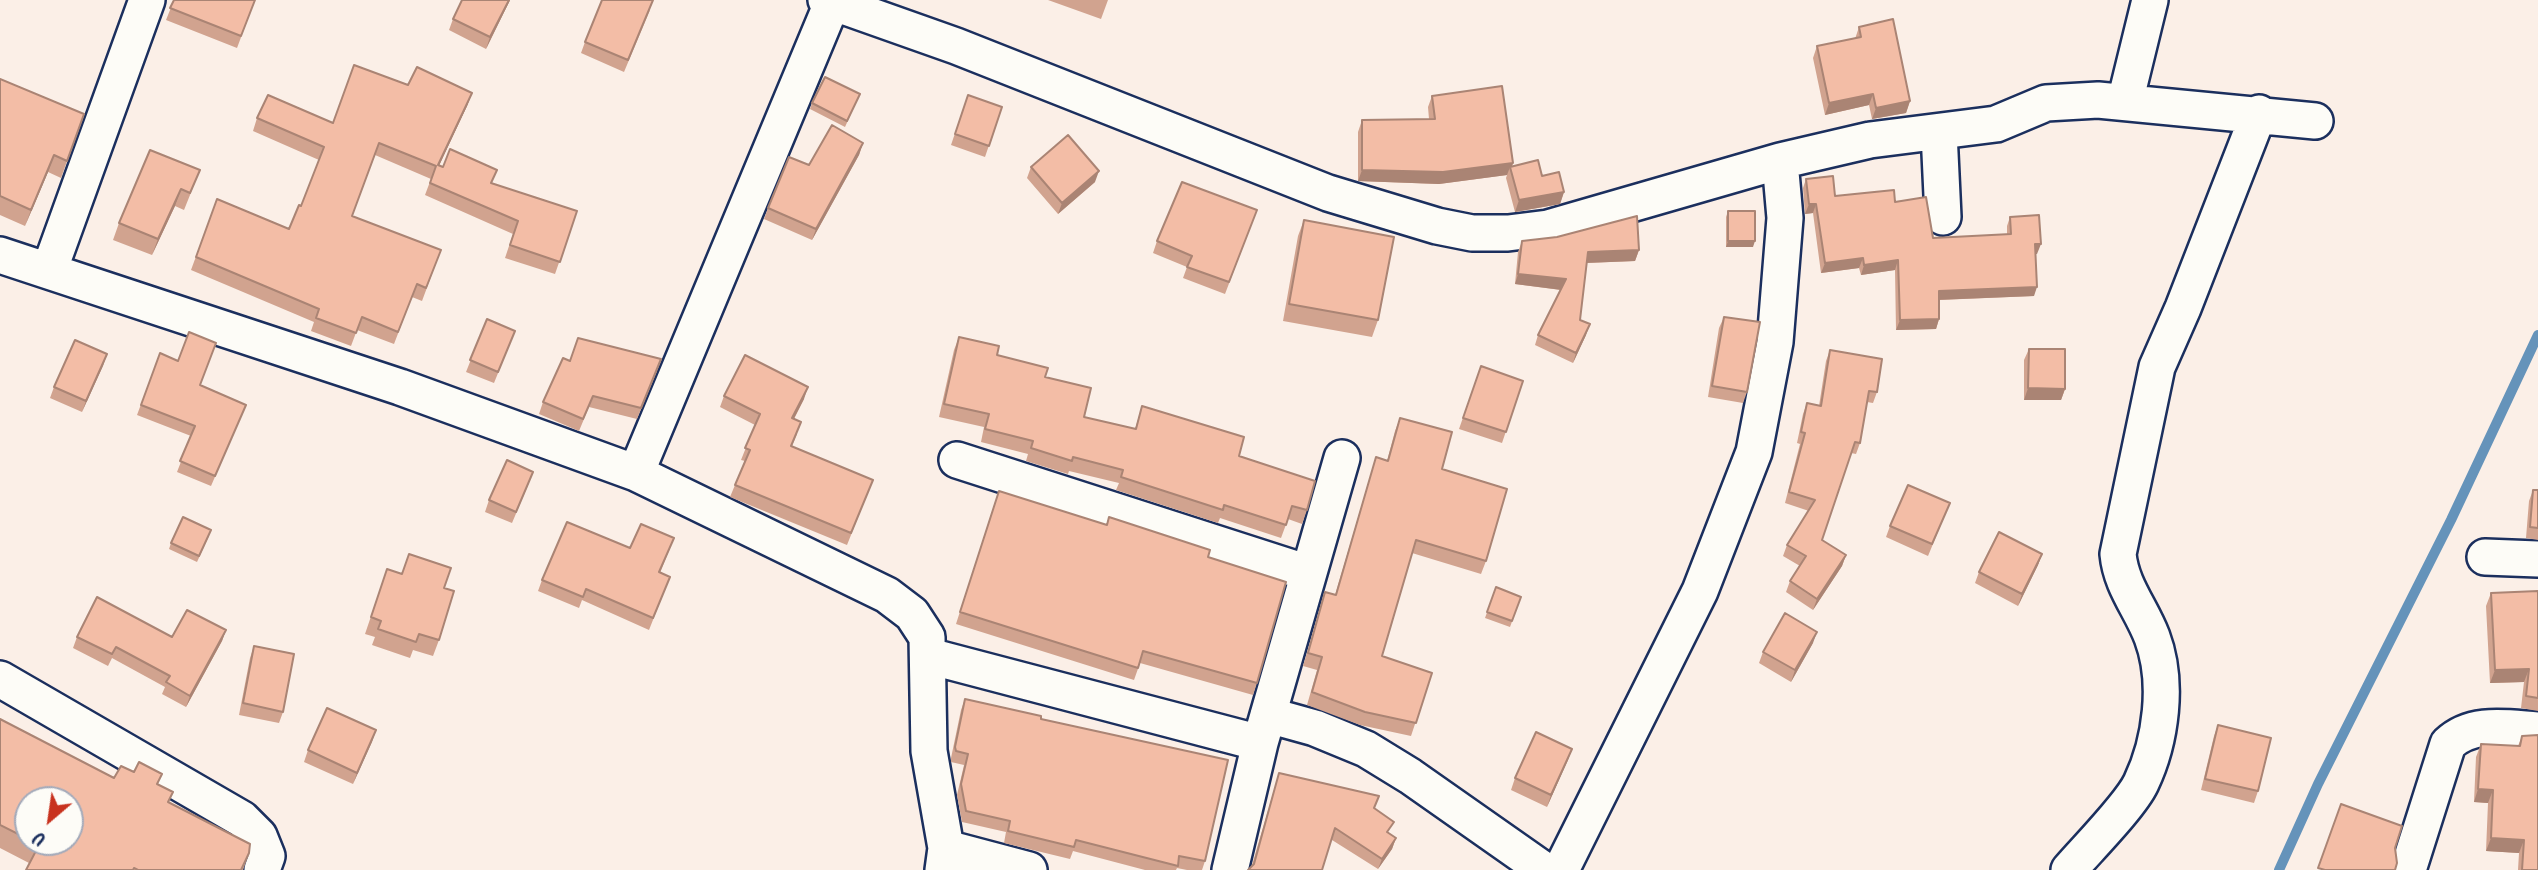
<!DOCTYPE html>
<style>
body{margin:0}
#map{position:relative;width:2538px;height:870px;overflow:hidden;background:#fbefe7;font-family:Kalam,sans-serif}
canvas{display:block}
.north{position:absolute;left:14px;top:786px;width:70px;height:70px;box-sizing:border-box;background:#fdfcf7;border:2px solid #a3aaba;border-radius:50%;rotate:209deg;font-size:19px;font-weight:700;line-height:28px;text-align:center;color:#1b2f5e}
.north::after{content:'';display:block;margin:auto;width:24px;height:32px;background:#c8321e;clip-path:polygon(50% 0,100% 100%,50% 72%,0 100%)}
</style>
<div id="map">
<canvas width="2538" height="870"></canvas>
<div class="north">U</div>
</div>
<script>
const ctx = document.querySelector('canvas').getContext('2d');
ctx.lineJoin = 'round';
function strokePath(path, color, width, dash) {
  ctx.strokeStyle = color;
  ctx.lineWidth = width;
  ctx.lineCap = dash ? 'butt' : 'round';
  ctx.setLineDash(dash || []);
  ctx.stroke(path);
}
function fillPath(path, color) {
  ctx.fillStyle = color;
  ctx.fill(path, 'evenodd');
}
strokePath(new Path2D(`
 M2279,870L2318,784L2451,520L2538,335`), '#6593ba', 10);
const minor = new Path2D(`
 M826,0L956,46L1328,193L1437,226L1472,233H1508L1548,228L1780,161L1785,218L1775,342L1754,452L1700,591L1561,870
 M2125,102L2150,0
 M1939,132L1943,217
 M1780,161L1870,140L1996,124L2046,103L2098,100L2315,121
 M0,255L400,387L636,473L887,595L912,614L927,637L929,751L946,848L943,870
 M49,271L147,0
 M957,460L1308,573
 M636,473L832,3
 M2485,557L2538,559
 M929,656L1260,743
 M0,679L242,819L259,836L267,856L262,870
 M1268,715L1315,728L1366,749L1410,776L1544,870
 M946,848L1029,870
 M1230,870L1260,743L1342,458
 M2069,870C2087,849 2130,806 2141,783C2161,741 2169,682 2152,637C2141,608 2121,586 2118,554L2157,367L2183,308L2259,113
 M2408,870L2448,744C2472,721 2507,728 2538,730`);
strokePath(minor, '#1b2f5e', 40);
strokePath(minor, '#fdfcf7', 35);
fillPath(new Path2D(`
 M174,0H255L237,48L166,20Z
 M510,0L486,49L449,30L453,19Z
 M1048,0H1108L1101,19Z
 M650,10L624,72L581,53L585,42Z
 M1859,27L1910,101L1906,113L1872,119L1869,105L1825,115L1813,58L1817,46L1855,39Z
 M0,79L84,114L61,178L48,172L25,226L0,215Z
 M408,85L472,93L467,106L439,166L577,211L555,274L505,258L513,234L425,195L431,179L375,155L352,216L441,250L422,301L412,297L394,344L357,330L351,346L311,331L314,322L191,270L217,199L289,229L301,206L319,160L253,131L257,118L333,123Z
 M860,94L845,127L810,109L812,103Z
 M968,95L1002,107L985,157L951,145Z
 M1432,96L1513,163L1512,166L1542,176L1564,192L1560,204L1515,212L1506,178L1507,175L1439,184L1358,181V132L1362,120L1429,119L1428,107Z
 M863,143L859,155L812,240L764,219L768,208L809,165Z
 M1031,167L1095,182L1058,214L1027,178Z
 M200,170L184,210L175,206L152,255L113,240L119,223Z
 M1806,179L1835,196L1895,202L1933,238L2007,235V226L2010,217L2037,254H2036L2034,296L1939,300V319L1936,329L1896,330L1895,270L1861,275L1859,268L1821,273L1813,213L1805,214L1803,188Z
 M1257,210L1225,294L1183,278L1187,267L1153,253L1157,241Z
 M1728,211L1753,247H1726V217Z
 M1304,220L1378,320L1372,337L1283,321L1298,236Z
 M1522,241L1639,250L1635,261L1587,263L1580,320L1586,335L1573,363L1535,345L1538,335L1561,290L1515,284L1518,252Z
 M1724,317L1747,392L1743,403L1708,397L1719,328Z
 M487,319L515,331L494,383L466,372Z
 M959,337L1045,377L1084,417L1135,429L1142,406L1239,456L1307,510L1302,524L1288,519L1281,538L1220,518L1218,523L1116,490L1119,483L1069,471L1068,474L1026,461L1028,454L981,442L984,427L939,417L954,350Z
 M2029,349L2065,389L2061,400H2024V360Z
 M1830,350L1877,392L1873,403L1867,402L1860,443L1856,454L1851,453L1822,540L1846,555L1842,566L1813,610L1786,592L1790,581L1800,566L1783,556L1787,545L1809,511L1785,503L1800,444L1797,443L1803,414L1807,403L1819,406L1826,361Z
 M160,353L200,385L246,405L211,486L177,472L191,436L137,415Z
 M107,354L82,412L50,398L54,387Z
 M570,361L657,371L637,419L589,407L579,431L539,414L543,402Z
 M1481,366L1523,381L1502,443L1459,429Z
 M724,396L804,399L794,419L797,434L792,446L873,480L847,545L730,497L745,461L741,460L755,425L720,407Z
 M1400,418L1442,469L1486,561L1481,574L1412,553L1382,656L1432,673L1411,736L1360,725L1307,705L1317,670L1303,666L1325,592L1335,595L1376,457L1387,461L1395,431Z
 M529,483L512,523L485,512L489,500Z
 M2533,490H2538V540L2526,538L2529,501Z
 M995,502L1208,557L1257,683L1253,695L1140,663L1134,680L956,624Z
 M1950,503L1928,556L1886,537L1890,526Z
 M209,536L197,562L169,549L171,543Z
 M674,538L660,573L670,577L649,630L582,600L579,608L538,591L542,580L630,548Z
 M2042,554L2038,565L2018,606L1975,583L1979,572Z
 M387,569L439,640L433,656L413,650L410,658L372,645L375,637L365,634Z
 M1496,587L1521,597L1510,627L1485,618Z
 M2538,591V711L2521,708L2524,682L2490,683L2486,606L2491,593Z
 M226,630L222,641L186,707L162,694L165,687L112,658L108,666L73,648L77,637H172Z
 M1813,643L1791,682L1759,663L1763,652Z
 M254,646L283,712L279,723L239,715L250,658Z
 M965,699L1041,719L1205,861L1202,870H1187L1177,868L1176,870H1145L1073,851L1070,859L1004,843L1006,832L962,822L957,795L964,765L951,762V758L961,710Z
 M0,719L114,778L158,784L169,803L249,853L243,870H26L29,863L0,848ZM28,800L70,842H28Z
 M2218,725L2258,791L2254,803L2201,790L2214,736Z
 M376,730L353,784L304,762L308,750Z
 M2522,736L2538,870H2518L2519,853L2486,851L2488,803L2474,802L2476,757L2481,744L2518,746Z
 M1572,749L1547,807L1511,790L1515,778Z
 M1279,773L1374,808L1389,833L1396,838L1392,849L1378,869L1332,840L1252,865Z`), '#d1a38f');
fillPath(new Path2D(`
 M509,0H510L486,49L490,37Z
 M472,93L467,106L433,178L438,165Z
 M1873,94L1869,105L1825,115L1829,103Z
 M1910,101L1906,113L1872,119L1876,108Z
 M863,143L859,155L812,240L816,229Z
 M54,155L48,172L25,226L31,210Z
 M1513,163L1511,170L1510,167L1507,175L1439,184L1358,181L1362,170Z
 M1099,171L1095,182L1058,214L1062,203Z
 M181,189L175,206L152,255L158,239Z
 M1564,192L1560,204L1515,212L1519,200Z
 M1809,204H1816L1813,213L1805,214Z
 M1728,241H1755L1753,247H1726Z
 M2035,244H2041L2037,254H2032Z
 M1639,250L1635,261L1584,263L1588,252Z
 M1863,258L1859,268L1821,273L1825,263Z
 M1898,260L1895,270L1861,275L1864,265Z
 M1518,274L1566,279L1562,290L1515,284Z
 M2037,287L2034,296L1935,300L1939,291Z
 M1939,319L1936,329L1896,330L1900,320Z
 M1590,324L1586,335L1573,363L1576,353Z
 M107,354L103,366L82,412L86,401Z
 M808,387L804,399L788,430L792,418Z
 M2028,388L2065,389L2061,400H2024Z
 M2042,554L2038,565L2018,606L2022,594Z
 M1846,555L1842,566L1813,610L1817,599Z
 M226,630L222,641L186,707L190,696Z
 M1817,632L1813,643L1791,682L1795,670Z
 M2529,669L2524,682L2490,683L2495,670Z
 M376,730L372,742L353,784L357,773Z
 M1572,749L1568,760L1547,807L1551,795Z
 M2478,789L2493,790L2488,803L2474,802Z
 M1396,838L1392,849L1378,869L1382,859Z
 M2491,838L2524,840L2519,853L2486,851Z`), '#aa8474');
const building = new Path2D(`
 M174,0H255L241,36L170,8Z
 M462,0H509L490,37L453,19Z
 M602,0H653L628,60L585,42Z
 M1893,19L1910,101L1876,108L1873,94L1829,103L1817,46L1861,37L1859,27Z
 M354,65L408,85L417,67L472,93L438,165L443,167L450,149L497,170L491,183L577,211L560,262L510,245L518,221L430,183L436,166L379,143L352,216L441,250L426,288L417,284L398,332L362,317L356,333L316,318L319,309L196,257L217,199L289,229L299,205L301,206L324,147L257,118L268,95L333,123Z
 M825,77L860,94L847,121L812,103Z
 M0,79L84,114L67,161L54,155L31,210L0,196Z
 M1502,86L1513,163L1443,172L1362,170V120L1435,119L1432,96Z
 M968,95L1002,107L989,146L955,134Z
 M832,125L863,143L816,229L768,208L789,157L809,165Z
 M1068,135L1099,171L1062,203L1031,167Z
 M150,150L200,170L190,193L181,189L158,239L119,223Z
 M1538,160L1542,176L1559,172L1564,192L1519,200L1510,167Z
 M1833,176L1835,196L1894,190L1895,202L1926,197L1933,238L2011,234L2010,217L2039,215L2041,244H2035L2037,287L1939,291V319L1900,320L1898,260L1864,265L1863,258L1825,263L1816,204H1809L1806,179Z
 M1182,182L1257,210L1229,282L1187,267L1192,256L1157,241Z
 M1728,211H1755V241H1728Z
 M1637,216L1639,250L1588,252L1580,320L1590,324L1576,353L1538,335L1566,279L1518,274L1522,241L1557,237Z
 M1304,220L1394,237L1378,320L1289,304Z
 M1724,317L1760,322L1747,392L1712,386Z
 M487,319L515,331L498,372L470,360Z
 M189,332L216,343L200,385L246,405L215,476L180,461L195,426L141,405L160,353L178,361Z
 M959,337L999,346L997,355L1048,368L1045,377L1091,388L1084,417L1136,429L1142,406L1244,437L1239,456L1315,481L1307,510L1292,506L1286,525L1224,505L1223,510L1121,477L1123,470L1073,457L1072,461L1031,448L1033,441L985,429L989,414L944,404Z
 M578,338L661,359L641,408L593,396L583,419L543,402L563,358L570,361Z
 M75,340L107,354L86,401L54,387Z
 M2029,349H2065V389L2028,388Z
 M1830,350L1882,359L1877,392L1869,391L1860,443L1855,442L1822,540L1846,555L1817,599L1790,581L1806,556L1787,545L1815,500L1789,492L1805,433L1801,432L1807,403L1821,406Z
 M745,355L808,387L792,418L801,422L791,446L873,480L851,533L735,485L750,450L745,448L760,414L724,396Z
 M1481,366L1523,381L1506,432L1463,418Z
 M1400,418L1452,432L1442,469L1507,489L1486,561L1416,540L1382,656L1432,673L1416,723L1365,712L1312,692L1322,657L1308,653L1325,592L1336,595L1376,457L1388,461Z
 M507,460L533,472L516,512L489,500Z
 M1908,485L1950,503L1932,544L1890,526Z
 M2533,490H2538V528L2530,527Z
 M999,491L1107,525L1109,517L1210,550L1208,557L1286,582L1257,683L1143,651L1138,668L960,612Z
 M183,517L211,530L199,556L171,543Z
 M567,522L630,548L641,524L674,538L659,572L670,577L653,618L586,589L583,597L542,580Z
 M1999,532L2042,554L2022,594L1979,572Z
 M409,554L451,568L444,588L454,591L439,640L419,634L416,642L378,629L381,621L371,617L387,569L402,574Z
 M1496,587L1521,597L1512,621L1487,612Z
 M2538,591V698L2526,696L2529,669L2495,670L2491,593Z
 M97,597L172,637L187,610L226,630L190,696L166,682L170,676L116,647L112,654L77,637Z
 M1785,613L1817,632L1795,670L1763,652Z
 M254,646L294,654L283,712L243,703Z
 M965,699L1041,716V719L1228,760L1205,861L1179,856L1178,866L1076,840L1074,847L1008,831L1010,821L966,811L961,784L968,754L956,751L955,747Z
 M327,708L376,730L357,773L308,750Z
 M0,719L114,778L121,766L134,772L139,762L162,774L157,784L173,792L168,802L250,844L249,853L241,870H138L134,868L133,870H26L39,845L33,842H70V800H28V839L0,825Z
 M2218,725L2271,738L2258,791L2205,779Z
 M1536,732L1572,749L1551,795L1515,778Z
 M2538,735V870H2522L2524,840L2491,838L2493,790L2478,789L2481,744L2520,746L2522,736Z
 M1279,773L1379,796L1374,808L1394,822L1387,832L1396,838L1382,859L1335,828L1322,870H1248L1254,864Z
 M2341,804L2402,826L2395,848L2397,863L2395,870H2325L2318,868Z`);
fillPath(building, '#f3bda6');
strokePath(building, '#aa8474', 2);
</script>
